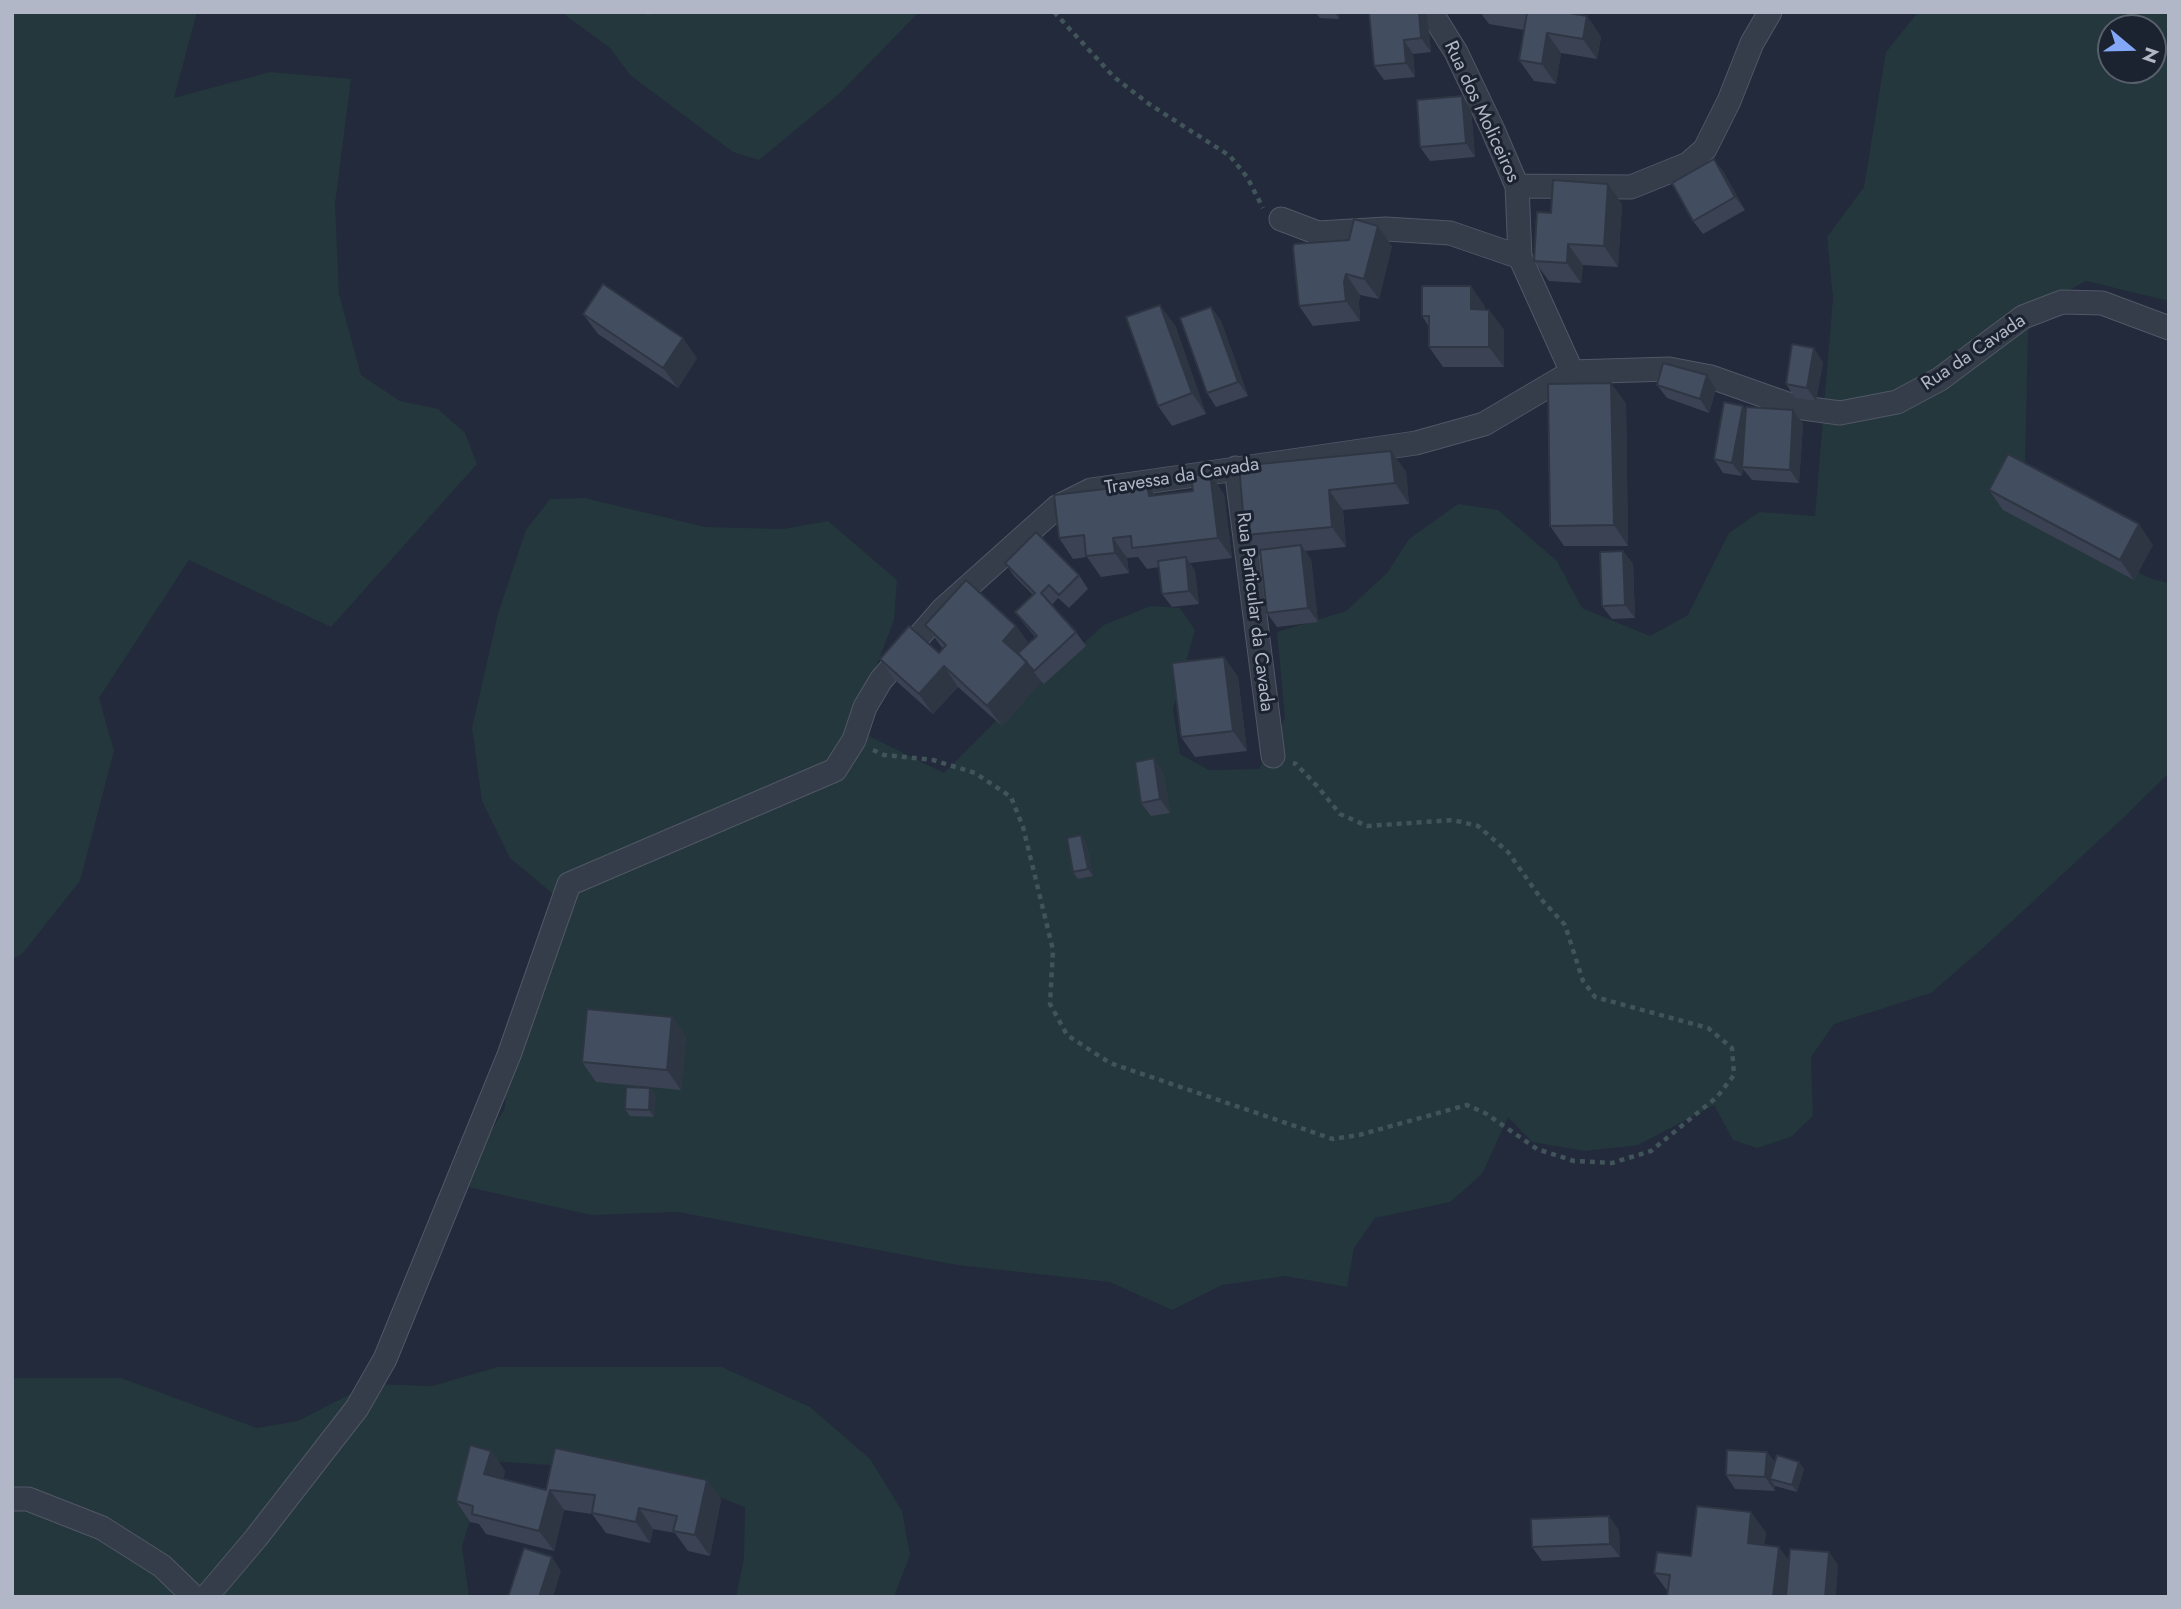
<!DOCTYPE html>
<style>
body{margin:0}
#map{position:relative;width:2181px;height:1609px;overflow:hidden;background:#222a3b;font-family:Jost,sans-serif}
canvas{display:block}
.frame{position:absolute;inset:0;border:14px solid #b1b7c7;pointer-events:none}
.north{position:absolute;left:2097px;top:14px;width:70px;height:70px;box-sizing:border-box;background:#1b2230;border:2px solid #575e6c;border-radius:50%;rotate:109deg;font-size:19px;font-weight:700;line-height:28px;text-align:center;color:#b1b7c7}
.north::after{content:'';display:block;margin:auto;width:24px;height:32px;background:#84a8f8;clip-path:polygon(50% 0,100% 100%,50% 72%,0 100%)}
</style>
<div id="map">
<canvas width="2181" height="1609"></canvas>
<div class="frame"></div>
<div class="north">N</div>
</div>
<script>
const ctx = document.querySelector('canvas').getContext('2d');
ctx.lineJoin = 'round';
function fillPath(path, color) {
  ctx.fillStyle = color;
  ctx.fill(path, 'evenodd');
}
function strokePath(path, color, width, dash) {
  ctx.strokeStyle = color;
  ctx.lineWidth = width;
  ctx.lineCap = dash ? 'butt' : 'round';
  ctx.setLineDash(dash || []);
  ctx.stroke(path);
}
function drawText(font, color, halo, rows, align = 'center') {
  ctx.font = font + ' Jost,sans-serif';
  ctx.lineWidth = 6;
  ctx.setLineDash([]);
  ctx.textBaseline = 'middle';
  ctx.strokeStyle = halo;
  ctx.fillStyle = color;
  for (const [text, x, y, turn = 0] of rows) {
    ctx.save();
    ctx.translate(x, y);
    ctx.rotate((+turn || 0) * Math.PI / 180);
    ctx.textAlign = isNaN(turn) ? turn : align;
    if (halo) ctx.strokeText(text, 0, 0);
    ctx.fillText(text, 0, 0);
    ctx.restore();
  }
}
fillPath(new Path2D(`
 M12,12H197L174,98L270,72L351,79L335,204L339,294L361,375L400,401L438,409L465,433L477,464L331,627L189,560L99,698L114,751L80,881L22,954L12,959Z
 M561,12H919L839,94L759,160L733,152L630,75L610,48Z
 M1918,12H2169V301L2086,281L2053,299L2028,331L2024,517L2152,579L2169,583V773L2121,820L1983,948L1931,993L1834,1024L1811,1057L1813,1116L1791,1137L1757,1148L1733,1140L1714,1105L1638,1145L1585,1151L1532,1142L1508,1117L1482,1174L1450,1202L1375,1218L1354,1248L1347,1287L1285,1276L1222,1285L1172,1310L1110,1282L957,1265L678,1212L591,1215L459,1185L505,1108L507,1061L553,894L510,858L482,801L472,728L498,614L526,530L550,499L585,498L705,527L783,529L828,521L897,580L894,620L857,717L867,735L944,773L998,719L1104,625L1150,606L1180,608L1195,630L1173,709L1180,754L1209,770L1259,769L1285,718L1277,632L1346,611L1387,573L1409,539L1458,504L1498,510L1557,561L1582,608L1650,636L1688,615L1729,533L1759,512L1815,516L1833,298L1827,237L1864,187L1886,52ZM2111,28H2153V70H2111Z
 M498,1367H722L810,1407L870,1459L902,1511L910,1555L894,1597H736L744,1558L745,1507L687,1485L594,1468L489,1461L462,1546L469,1597H12V1378H121L257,1428L298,1421L370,1384L432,1386Z`), '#24373c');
const street = new Path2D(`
 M1431,12L1456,52L1493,130L1517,186L1520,257L1572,372
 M1517,186L1631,187L1688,164L1705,149L1729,101L1752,43L1770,12
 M1281,219L1318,233L1386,229L1450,233L1520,257
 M1236,468L1273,756
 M12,1499H28L102,1528L162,1566L194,1597
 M206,1597L256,1538L357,1408L385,1359L509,1055L569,884L835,770L854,740L865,707L881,680L943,609L1057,507L1091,490L1416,443L1484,424L1572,372L1669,369L1711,377L1796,407L1840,413L1897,402L1940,379L2023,317L2062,302L2102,303L2169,328`);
strokePath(street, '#515766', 25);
strokePath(new Path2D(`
 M646,12H653
 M1054,12L1114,77L1149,104L1230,156L1247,177L1263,208
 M873,750L884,755L933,760L975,773L1011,797L1023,827L1053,950L1050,1004L1067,1035L1110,1063L1333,1139L1359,1135L1467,1105L1485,1113L1537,1149L1574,1161L1612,1163L1651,1151L1717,1097L1734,1075L1732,1048L1708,1028L1595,997L1583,981L1565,925L1542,900L1508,852L1478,826L1453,820L1367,826L1340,814L1318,787L1296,764L1293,763`), '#415459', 4.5, [5, 5]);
strokePath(street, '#353d4b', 23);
fillPath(new Path2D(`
 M1315,12H1339V19L1320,18Z
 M1480,12H1563L1587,16L1601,37L1597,59L1561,53L1556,84L1534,81L1519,60L1524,30L1489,24Z
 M1427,15L1431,52L1413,54L1415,77L1384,80L1374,66Z
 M1462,96L1471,109L1475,157L1430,161L1420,147Z
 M1714,159L1724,173L1745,210L1703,234L1693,221Z
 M1622,204L1618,267L1583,265L1581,283L1549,281L1534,261L1551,213Z
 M1392,246L1379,299L1360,295L1359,303L1360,321L1313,326L1299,306Z
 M1485,306V310H1489L1504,330V367H1443L1429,347V327L1422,316Z
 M1211,307L1221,321L1248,396L1216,407L1207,393Z
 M583,314L697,358L678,388L598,334Z
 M1175,325L1206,414L1172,426L1158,406Z
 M1823,362L1816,401L1795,398L1786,384Z
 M1657,385L1716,389L1709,413L1667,398Z
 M1626,403L1628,546H1564L1550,526Z
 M1746,410H1793L1803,424L1799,483L1752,480L1743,469L1742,476L1723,473L1714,459Z
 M1239,466L1406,471L1409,504L1343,510L1346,547L1305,551L1311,559L1318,622L1277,627L1267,613L1261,555H1259L1245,535Z
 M1147,484L1155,495L1224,494L1232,558L1190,563L1195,571L1199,604L1172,607L1162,594L1159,567L1147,569L1138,557L1127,558L1129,573L1101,577L1087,557L1073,559L1059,538Z
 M1989,490L2153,545L2134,580L2003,510Z
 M1623,551L1633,564L1635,618L1612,619L1602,606Z
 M1005,563L1079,575L1088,589L1069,608L1058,598L1052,605L1076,632L1086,646L1044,684L1038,678L1041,682L1002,726L958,687L933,714L894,679L880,659L939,653L943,649L925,625L1016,626L1029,644L1036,638L1025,625L1015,612L1033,595L1014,576Z
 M1224,657L1238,677L1247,751L1195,757L1181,737Z
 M1163,772L1170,813L1151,816L1141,803Z
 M1086,842L1093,876L1078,879L1073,872Z
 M672,1017L686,1037L681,1090L596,1082L582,1062Z
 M650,1088L655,1095L654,1117L630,1116L625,1109Z
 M491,1451L505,1471L503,1479L546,1490L707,1480L721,1500L710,1556L688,1551L675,1533L653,1529L650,1543L606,1533L592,1514L564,1510L554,1551L486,1534L479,1524L470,1522L456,1501Z
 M1767,1452L1775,1463L1799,1462L1804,1469L1797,1492L1775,1486V1491L1735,1489L1726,1475Z
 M1751,1512L1766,1533L1764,1545L1789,1560L1829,1552L1838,1566L1668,1592L1654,1573L1691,1556Z
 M1619,1530L1620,1557L1542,1561L1532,1547Z`), '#3a4253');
fillPath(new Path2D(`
 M1334,12H1339V19Z
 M1419,12H1426L1427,15L1431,52L1421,38Z
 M1587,16L1601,37L1597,59L1583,39Z
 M1547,33L1561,53L1556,84L1542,64Z
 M1404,40L1413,54L1415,77L1406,63Z
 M1462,96L1471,109L1475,157L1466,143Z
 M1714,159L1724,173L1745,210L1735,197Z
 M1608,184L1622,204L1618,267L1604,246Z
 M1378,226L1392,246L1379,299L1364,279Z
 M1568,244L1583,265L1581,283L1567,263Z
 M1346,274L1360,295L1359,303L1360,321L1346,301L1344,282Z
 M1471,286L1485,306V330L1471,309Z
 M1160,305L1175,325L1206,414L1192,393Z
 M1211,307L1221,321L1248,396L1238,382Z
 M1489,310L1504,330V367L1489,347Z
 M683,338L697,358L678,388L663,368Z
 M1814,348L1823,362L1816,401L1807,388Z
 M1707,375L1716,389L1709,413L1700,399Z
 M1611,383L1626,403L1628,546L1614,525Z
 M1743,406L1753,419L1742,467L1743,469L1742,476L1732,463Z
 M1793,410L1803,424L1799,483L1790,470Z
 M1391,451L1406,471L1409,504L1395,483Z
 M1210,473L1224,494L1232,558L1218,538Z
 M1147,484L1161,504L1149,496Z
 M1329,490L1343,510L1346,547L1332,527Z
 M2139,524L2153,545L2134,580L2120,560Z
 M1113,538L1127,558L1129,573L1115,553Z
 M1301,545L1311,559L1318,622L1308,608Z
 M1623,551L1633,564L1635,618L1625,605Z
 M1186,557L1195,571L1199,604L1189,591Z
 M1016,626L1030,646L1021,657L1003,641Z
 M1224,657L1238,677L1247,751L1233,731Z
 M1027,662L1041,682L1002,726L987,706Z
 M944,666L958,687L933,714L919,694Z
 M1154,758L1163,772L1170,813L1160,799Z
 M1081,835L1086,842L1093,876L1088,869Z
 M672,1017L686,1037L681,1090L667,1070Z
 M650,1088L655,1095L654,1117L649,1110Z
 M491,1451L505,1471L499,1495L484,1474Z
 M1767,1452L1776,1466L1770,1479L1775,1486V1491L1765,1477Z
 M1799,1462L1804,1469L1797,1492L1792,1485Z
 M707,1480L721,1500L710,1556L695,1535Z
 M550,1490L564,1510L554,1551L539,1531Z
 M639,1508L653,1529L650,1543L636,1522Z
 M1751,1512L1766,1533L1762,1563L1748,1543Z
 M1609,1516L1619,1530L1620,1557L1610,1544Z
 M1779,1547L1794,1567L1790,1597H1773Z
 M1829,1552L1838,1566L1836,1597H1825Z
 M552,1557L561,1571L553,1597H539Z`), '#2f3643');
const building = new Path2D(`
 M1369,12H1419L1421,38L1404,40L1406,63L1374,66Z
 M1524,12H1563L1587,16L1583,39L1547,33L1542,64L1519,60L1527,13Z
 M1462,96L1466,143L1420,147L1417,100Z
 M1714,159L1735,197L1693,221L1672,183Z
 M1553,180L1608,184L1604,246L1568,244L1567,263L1534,261L1537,212L1551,213Z
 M1354,219L1378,226L1364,279L1346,274L1344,282L1346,301L1299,306L1293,248L1294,244L1349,240Z
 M603,284L683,338L663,368L583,314Z
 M1422,286H1471V309L1489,310V347H1429V316H1422Z
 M1160,305L1192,393L1158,406L1126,317Z
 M1211,307L1238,382L1207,393L1180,318Z
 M1792,344L1814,348L1807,388L1786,384Z
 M1663,363L1707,375L1700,399L1657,385Z
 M1611,383L1614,525L1550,526L1548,384Z
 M1724,402L1743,406L1732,463L1714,459Z
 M1746,407L1793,410L1790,470L1742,467Z
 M1391,451L1395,483L1329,490L1332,527L1245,535L1239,466Z
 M2008,454L2139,524L2120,560L1989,490Z
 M1210,473L1218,538L1132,548L1131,536L1113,538L1115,553L1086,556L1084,535L1059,538L1054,495L1147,484L1149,496L1193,491L1191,476Z
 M1036,532L1079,575L1059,595L1049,585L1041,593L1076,632L1034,671L1018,653L1037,636L1015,612L1035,593L1005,563Z
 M1301,545L1308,608L1267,613L1260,550Z
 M1623,551L1625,605L1602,606L1600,552Z
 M1186,557L1189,591L1162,594L1158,561Z
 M966,580L1016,626L1003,641L1027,662L987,706L944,666L919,694L880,659L909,626L939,653L946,645L925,625Z
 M1224,657L1233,731L1181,737L1172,663Z
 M1154,758L1160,799L1141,803L1135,762Z
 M1081,835L1088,869L1073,872L1067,838Z
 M587,1009L672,1017L667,1070L582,1062Z
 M626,1087L650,1088L649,1110L625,1109Z
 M470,1445L491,1451L484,1474L546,1490L555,1448L707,1480L695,1535L673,1531L677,1516L639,1508L636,1522L592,1513L595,1495L550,1490L539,1531L472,1514L473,1506L456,1501Z
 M1727,1450L1767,1452L1765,1477L1726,1475Z
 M1777,1455L1799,1462L1792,1485L1770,1479Z
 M1697,1506L1751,1512L1748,1543L1779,1547L1773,1597H1667L1670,1575L1654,1573L1657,1552L1691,1556Z
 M1609,1516L1610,1544L1532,1547L1531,1519Z
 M524,1548L552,1557L539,1597H508Z
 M1790,1549L1829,1552L1825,1597H1786Z`);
fillPath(building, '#434d60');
strokePath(building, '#2f3643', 2);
drawText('19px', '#b1b7c7', '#1b2230', [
 ["Rua dos Moliceiros",1481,112,65],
 ["Rua da Cavada",1974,353,-34],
 ["Travessa da Cavada",1182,477,-9],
 ["Rua Particular da Cavada",1254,612,83]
]);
</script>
